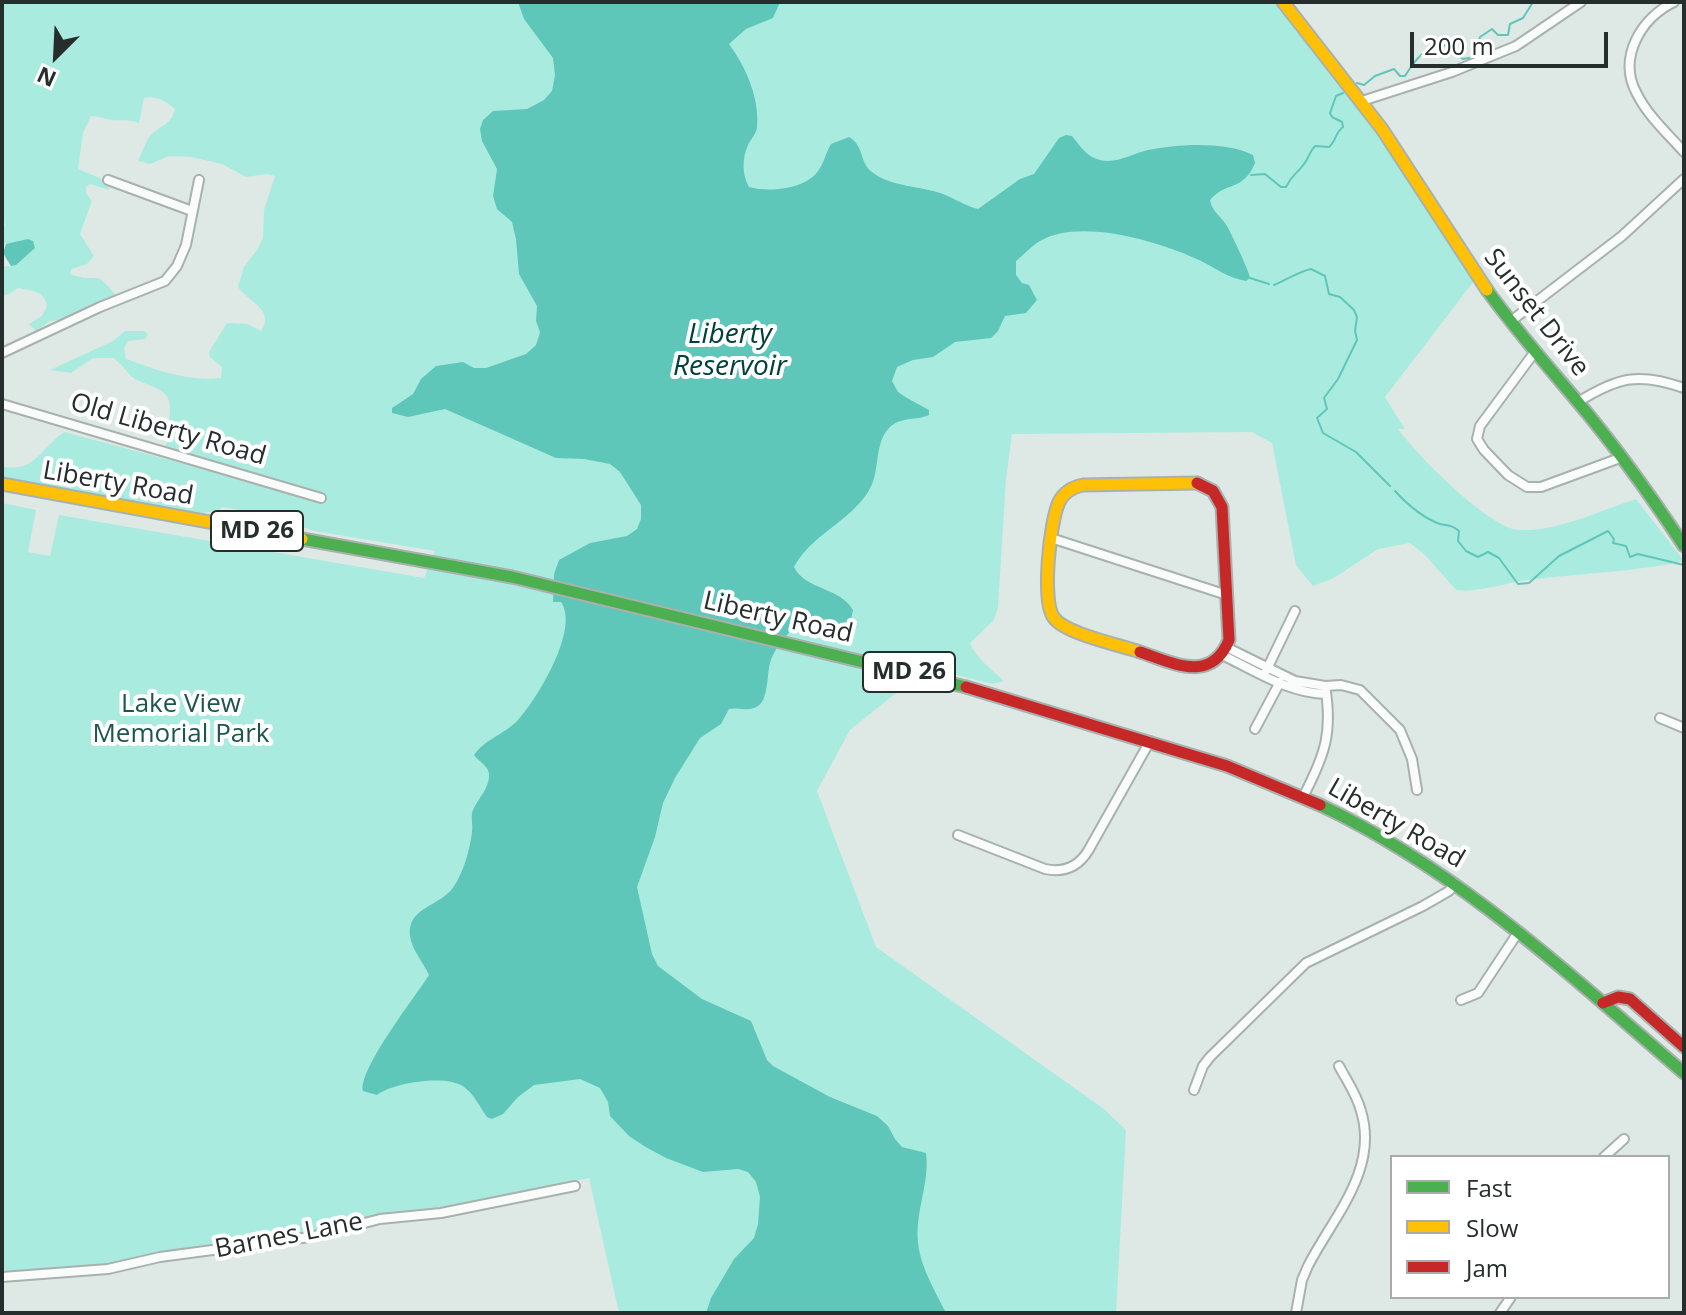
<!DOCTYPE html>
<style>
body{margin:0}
#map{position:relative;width:1686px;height:1315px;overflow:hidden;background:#dee9e6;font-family:"Open Sans",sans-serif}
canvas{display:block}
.frame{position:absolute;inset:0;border:4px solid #262e2d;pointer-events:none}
.legend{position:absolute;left:1390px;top:1155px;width:280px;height:144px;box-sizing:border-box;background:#fff;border:2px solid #a8abab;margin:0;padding:10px 14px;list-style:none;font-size:24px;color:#262e2d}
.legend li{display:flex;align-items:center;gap:16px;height:40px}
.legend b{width:40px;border:2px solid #a8abab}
.north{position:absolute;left:16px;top:16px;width:80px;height:80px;-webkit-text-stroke:6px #fff;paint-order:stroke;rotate:204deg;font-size:22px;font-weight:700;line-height:32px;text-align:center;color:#262e2d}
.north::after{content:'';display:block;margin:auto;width:28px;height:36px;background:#262e2d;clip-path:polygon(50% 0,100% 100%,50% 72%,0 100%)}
.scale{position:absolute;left:1410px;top:32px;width:198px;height:36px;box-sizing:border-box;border:4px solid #262e2d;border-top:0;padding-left:10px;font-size:24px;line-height:28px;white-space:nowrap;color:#262e2d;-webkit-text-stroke:6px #fff;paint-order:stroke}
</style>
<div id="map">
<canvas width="1686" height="1315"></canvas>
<div class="frame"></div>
<ul class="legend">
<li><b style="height:10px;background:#4caf50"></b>Fast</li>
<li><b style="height:10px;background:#ffc107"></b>Slow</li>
<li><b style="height:10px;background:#c62828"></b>Jam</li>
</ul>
<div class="north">N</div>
<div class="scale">200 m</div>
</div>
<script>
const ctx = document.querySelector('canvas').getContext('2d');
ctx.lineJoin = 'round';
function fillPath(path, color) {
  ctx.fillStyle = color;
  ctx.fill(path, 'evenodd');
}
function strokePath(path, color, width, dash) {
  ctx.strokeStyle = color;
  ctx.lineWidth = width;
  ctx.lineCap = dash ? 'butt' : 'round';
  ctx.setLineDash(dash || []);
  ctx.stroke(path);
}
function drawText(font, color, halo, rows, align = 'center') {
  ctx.font = font + ' "Open Sans",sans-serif';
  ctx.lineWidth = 8;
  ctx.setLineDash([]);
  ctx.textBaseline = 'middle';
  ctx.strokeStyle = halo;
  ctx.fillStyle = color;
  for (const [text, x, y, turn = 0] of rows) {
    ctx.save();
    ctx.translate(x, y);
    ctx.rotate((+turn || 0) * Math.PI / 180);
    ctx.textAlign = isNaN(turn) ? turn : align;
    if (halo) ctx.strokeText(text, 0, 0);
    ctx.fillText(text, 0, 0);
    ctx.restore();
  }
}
fillPath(new Path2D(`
 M2,2H1277L1294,27L1375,126L1474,281L1385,397L1405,429H1398C1420,458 1477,515 1510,528C1518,531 1532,530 1541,529C1573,524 1605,509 1636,499L1684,561C1634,572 1586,573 1536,579C1509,581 1482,593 1456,590L1425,555L1410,543L1378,549L1334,578L1313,586L1296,565L1272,443L1252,432L1012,434L1006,480L998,607L994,620L970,643C976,658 992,670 1004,681L993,684L927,668L850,730L817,791L876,947L1104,1109L1126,1130L1116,1313H619L589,1178L107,1273L2,1280V503L36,510L28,552L50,556L59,515L424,578L435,551L314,531L268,515L223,507L217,511L202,513L106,498L2,477V466C34,474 41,448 64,432L204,469L206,459L166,448C166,434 170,422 170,408C171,386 143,386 132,377C126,371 121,364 114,358H93L71,373L50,370L113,341L125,331H145L148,335L145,339L128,341L124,349L126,359C157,370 188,382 221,378L222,367L210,357L209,352L227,323L248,324L261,331C276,310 248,302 238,287L244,267L257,250L263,238L264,210L275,176L267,174L246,177L222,164L191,157L169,156L150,164L138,161C142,153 145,142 151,135C161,125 171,125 175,109C166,101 156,95 144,98L139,123C127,119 123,121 112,120C104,119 100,116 91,116L83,133L78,169L107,181L109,190L90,184L86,187V193L92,201L80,234L94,256L87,264L72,269L70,274C101,285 93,266 117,297L72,318L50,321L36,331L29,324L42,316L47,306C44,290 32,291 18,288L9,294L2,296V267L16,265L34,248L2,243V229L5,225L2,216Z`), '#aaebdf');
fillPath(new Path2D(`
 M518,2H780L773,18L746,29L729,44C746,67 760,99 757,128C756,134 751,139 748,145C742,158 742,175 749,187C770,193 809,189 820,168C825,160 826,152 831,144L849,137C864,145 859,162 872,172C891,187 921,186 943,194C956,199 965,206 978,209L1020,179L1034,174L1059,138L1066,135L1072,136C1080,146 1087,157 1100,160C1117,164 1131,154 1148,150C1178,144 1225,141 1253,155L1255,163C1243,192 1226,181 1210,200C1212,212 1221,216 1227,226C1231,233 1250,273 1250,278L1246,281C1228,278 1217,269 1201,261C1162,242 1080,217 1040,241C1031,246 1024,255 1016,261V275L1022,283L1029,285L1037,300L1026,313L1005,316L998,331L991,338L955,342L933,357L913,360L897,367L892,381L898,392L907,398L929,410V415C915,421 901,416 889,428C873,445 881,473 868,492C849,522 811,535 794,567C805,590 840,587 853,610L850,624L841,628L795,627C786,635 777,646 772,657C765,672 771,703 754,708C746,711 738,707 729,709L721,724L700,738L675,778L663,803L655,837L637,887L652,954L658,966L702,999L751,1021L767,1060L773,1066L830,1097L877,1116L888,1126L895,1139L902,1147L926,1153C930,1183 915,1211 918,1242C920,1266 935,1291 946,1313H706L711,1298L734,1259L754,1238L758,1224L760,1197L756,1182L748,1172L738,1169L703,1172L666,1158L644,1146L629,1136L610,1116L608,1102L600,1088L580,1079L534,1085L518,1097L503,1114L492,1119L487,1117C479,1106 475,1095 464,1087C446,1074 393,1083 377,1095L363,1091C358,1070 415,997 429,975C422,959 405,943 411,924C416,908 441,903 452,889C463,875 470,849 472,832C473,826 471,819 472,813C476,800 490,789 489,774C488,765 479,762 474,755C485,739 505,734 518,720C537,699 580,629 561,602H553L554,574L559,560L590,543L627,536L637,529L641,519V505L620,472L610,464L584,459L556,458L445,409L408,417L392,413V408L413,394L421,379L436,366L463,362L474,368H486L526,354L536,345L540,332L536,321L537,306L519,274L516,239L512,222L497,209L493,196L497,169L482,141L480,129L483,120L493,111L527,109L544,100L552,91L555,75L553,58L524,19Z
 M28,239L33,241L35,248L16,265L11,266L3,253L6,244Z`), '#5fc7b9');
strokePath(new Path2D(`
 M1357,83L1364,85L1375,76L1394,69L1400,76H1405C1415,60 1424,47 1444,45L1463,59L1474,57L1480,37L1492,29L1498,35H1508L1510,24L1523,18L1533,2
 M1251,175L1265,174L1281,187H1286C1293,173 1297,174 1304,164C1309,158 1309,152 1315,146L1329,147C1336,141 1335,133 1343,127L1342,122L1332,117L1330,113L1336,96L1343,93
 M1250,278L1269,284
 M1274,285C1284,281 1300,271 1311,269L1325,276L1329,294L1340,297L1354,310L1357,317L1355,331L1357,340L1338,379L1324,398L1327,409L1317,418L1323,433L1356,452L1390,486
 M1395,491C1407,504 1423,518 1440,524C1449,526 1452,525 1459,531L1458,541L1466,551L1478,557L1488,552L1499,558L1518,584L1529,583L1559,556L1608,531L1614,539L1613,543L1626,546L1630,557L1638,554L1684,565`), '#5fc7b9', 2);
const street = new Path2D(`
 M1674,2C1641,18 1617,58 1637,94C1648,116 1668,134 1684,152
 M1362,101L1452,72L1516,46L1581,2
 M108,180L192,211
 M1511,321L1622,236L1684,179
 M2,353L100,307L165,281L177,266L186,245L199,180
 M1534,353L1480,426L1477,439L1484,450L1508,475L1527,487H1541L1620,458
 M1578,402C1618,377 1639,372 1684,388
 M2,404L321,498
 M1054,539L1227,595
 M1226,647L1295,681L1325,686L1341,685L1360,690L1400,730L1412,759L1417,790
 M1222,655C1256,671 1288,693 1326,694
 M1266,671L1295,611
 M1660,718L1684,728
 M1255,729L1280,682
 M1303,797C1325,755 1333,732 1325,686
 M958,835L1045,869C1064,873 1078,867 1088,851L1150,741
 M1461,1000L1478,993L1519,931
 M1194,1090L1203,1066L1210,1057L1306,963L1423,906L1449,891L1455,883
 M1604,1157L1624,1139
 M2,1277L108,1269L160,1257L310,1237L380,1219L441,1213L575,1186
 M1296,1313L1302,1280L1308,1266C1333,1217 1379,1170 1361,1111C1357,1095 1347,1081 1339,1066
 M1500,1313L1511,1297`);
const fast = new Path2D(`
 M1487,290C1515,329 1546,364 1577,401C1616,447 1651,496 1684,546
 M302,539L512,577L966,687
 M1320,805C1458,870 1570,975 1684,1073`);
const slow = new Path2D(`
 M1283,2L1382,129L1487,290
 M2,484L302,539
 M1140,652C1120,645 1066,634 1054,618C1041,602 1050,521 1059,502C1064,492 1073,487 1083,485L1197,483`);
const jam = new Path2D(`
 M1140,652C1173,663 1211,684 1229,640L1222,507L1213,491L1197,483
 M966,687L1227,766L1320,805
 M1603,1003L1618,997L1630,999L1684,1047`);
strokePath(street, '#a8b1ae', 12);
strokePath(fast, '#a8b1ae', 15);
strokePath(slow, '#a8b1ae', 15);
strokePath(jam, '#a8b1ae', 15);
strokePath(street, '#fafcfb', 8);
strokePath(fast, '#4caf50', 11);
strokePath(slow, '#ffc107', 11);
strokePath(jam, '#c62828', 11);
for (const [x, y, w] of [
 [257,531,92],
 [909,672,92]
]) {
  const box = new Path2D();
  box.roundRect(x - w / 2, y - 20, w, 40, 6);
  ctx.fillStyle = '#fff';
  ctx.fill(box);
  strokePath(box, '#262e2d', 2);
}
drawText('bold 24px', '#262e2d', null, [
 ["MD 26",257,531],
 ["MD 26",909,672]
]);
drawText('26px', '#262e2d', '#fff', [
 ["Sunset Drive",1536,313,52],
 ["Old Liberty Road",168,430,16],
 ["Liberty Road",118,484,10],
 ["Liberty Road",778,618,13],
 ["Liberty Road",1396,824,30],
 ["Barnes Lane",289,1236,-11]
]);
drawText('26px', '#1e564d', '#fff', [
 ["Lake View",181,705],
 ["Memorial Park",181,735]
]);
drawText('italic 28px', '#024139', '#fff', [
 ["Liberty",730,335],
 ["Reservoir",730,367]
]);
</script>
